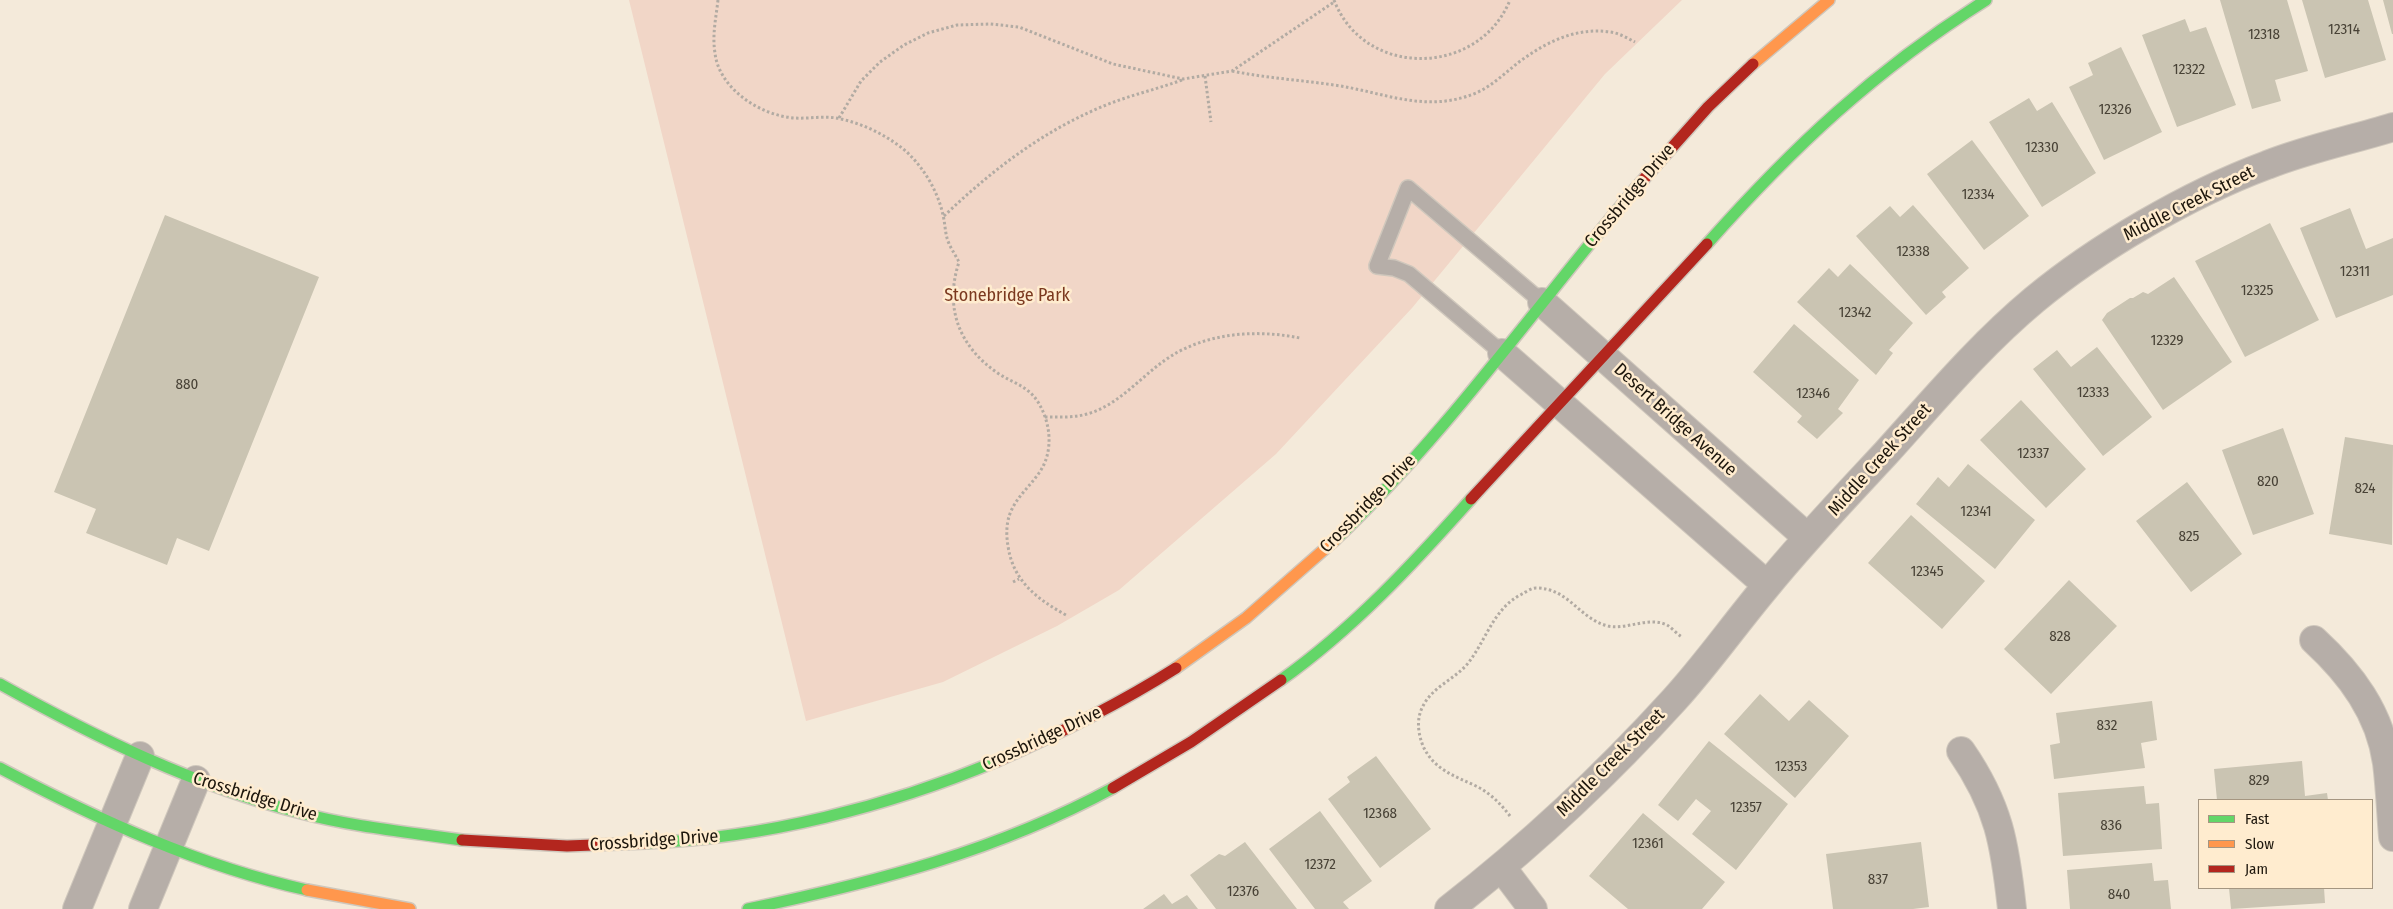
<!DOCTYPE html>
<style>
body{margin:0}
#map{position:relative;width:2393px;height:909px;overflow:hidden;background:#f4eada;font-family:"Fira Sans Condensed",sans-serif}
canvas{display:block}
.legend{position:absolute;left:2198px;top:799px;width:175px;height:90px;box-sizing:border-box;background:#ffeccf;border:1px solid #a59681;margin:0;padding:6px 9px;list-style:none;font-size:15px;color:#1d160c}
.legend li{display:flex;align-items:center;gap:10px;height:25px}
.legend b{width:25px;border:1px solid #a59681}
</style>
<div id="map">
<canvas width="2393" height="909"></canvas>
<ul class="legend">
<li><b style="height:6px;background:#63d668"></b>Fast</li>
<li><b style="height:6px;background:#ff974d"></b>Slow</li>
<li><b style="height:6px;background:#b3261e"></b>Jam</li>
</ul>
</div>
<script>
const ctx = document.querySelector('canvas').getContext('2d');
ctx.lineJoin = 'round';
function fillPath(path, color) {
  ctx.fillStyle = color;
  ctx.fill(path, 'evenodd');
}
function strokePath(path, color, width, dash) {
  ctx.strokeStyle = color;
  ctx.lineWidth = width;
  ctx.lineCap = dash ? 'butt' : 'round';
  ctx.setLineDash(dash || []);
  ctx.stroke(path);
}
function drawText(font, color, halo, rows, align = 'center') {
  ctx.font = font + ' "Fira Sans Condensed",sans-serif';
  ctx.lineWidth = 5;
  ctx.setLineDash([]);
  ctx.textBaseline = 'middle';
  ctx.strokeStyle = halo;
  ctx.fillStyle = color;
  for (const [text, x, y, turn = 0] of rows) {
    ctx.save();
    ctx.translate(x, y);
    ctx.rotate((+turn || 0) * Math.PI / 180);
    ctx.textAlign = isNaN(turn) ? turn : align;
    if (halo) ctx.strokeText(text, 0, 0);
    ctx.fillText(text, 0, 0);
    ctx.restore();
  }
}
fillPath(new Path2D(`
 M629,0H1682L1605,74L1412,308L1276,454L1119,590L1057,626L943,682L806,721Z`), '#f1d6c7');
fillPath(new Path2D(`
 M2220,0H2287L2308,71L2275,80L2281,101L2252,109Z
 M2302,0H2368L2386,60L2325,78Z
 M2383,0H2393V34H2392Z
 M2185,19L2190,32L2206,27L2236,105L2177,127L2142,35Z
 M2121,47L2162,132L2104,160L2069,87L2093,75L2088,63Z
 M2029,98L2037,111L2052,102L2096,173L2042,207L1989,122Z
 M1972,140L2029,216L1984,250L1927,174Z
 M1913,205L1969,268L1942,292L1946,297L1926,315L1856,236L1890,206L1900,217Z
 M2350,208L2366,249L2393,238V295L2336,318L2300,228Z
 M165,215L319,277L209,551L177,538L167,565L86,533L96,509L54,492Z
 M2270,223L2319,320L2245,357L2195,261Z
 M1850,264L1913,323L1889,350L1893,353L1876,375L1797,302L1829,268L1838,277Z
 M2174,277L2232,362L2163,410L2102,320L2107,313L2130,298H2133L2143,292L2148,294Z
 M1794,324L1859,380L1838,409L1843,413L1817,439L1797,422L1802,416L1753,372Z
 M2097,347L2152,417L2103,456L2033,369L2057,350L2071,367Z
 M2021,400L2086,469L2046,508L1980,440Z
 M2283,428L2314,514L2253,535L2222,450Z
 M2345,437L2393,445L2392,545L2329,534Z
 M1968,464L2035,520L1995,569L1916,504L1938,477L1949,487Z
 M2187,482L2242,554L2191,592L2136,521Z
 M1911,515L1985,581L1942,629L1868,563Z
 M2069,580L2117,626L2051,694L2004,649Z
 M1760,694L1789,721L1809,700L1849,736L1795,798L1724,734Z
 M2152,701L2157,740L2141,743L2145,768L2054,779L2050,745L2060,743L2056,713Z
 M1709,741L1788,804L1736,870L1692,834L1711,811L1696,799L1678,821L1658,805Z
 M1376,756L1431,829L1380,868L1328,799L1350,782L1347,777Z
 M2302,761L2305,796L2327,793L2328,800H2217L2214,769Z
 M2144,786L2146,804L2159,803L2162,849L2063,856L2058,793Z
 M1320,811L1372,881L1343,902L1349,909H1315L1269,849Z
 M1643,813L1725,882L1702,909H1628L1589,876Z
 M1245,842L1297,909H1216L1190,875L1219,854L1225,856Z
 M1921,842L1929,907L1913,909H1833L1826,854Z
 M2152,863L2154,881L2168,880L2171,909H2070L2067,870Z
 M2229,888H2324L2325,903L2231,909Z
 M1164,894L1172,904L1187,895L1198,909H1143Z`), '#cac4b2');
const lane = new Path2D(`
 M1502,353L1409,274L1394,268L1377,266L1408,188L1542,302`);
const street = new Path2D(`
 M1542,302L1808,538
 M1502,353L1767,585
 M2314,640C2351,674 2380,713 2387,763C2390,787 2391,812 2393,837
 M1961,751C1999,806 2005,844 2012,909
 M1502,868L1533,909
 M77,909L140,756
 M143,909L196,780
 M1449,909C1530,846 1605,776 1674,700C1706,665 1734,625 1765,588C1803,541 1845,497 1886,453C1934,400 1980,345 2034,300C2098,247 2189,194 2267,165C2307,149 2351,140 2393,127`);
const fast = new Path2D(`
 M1707,244C1793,147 1875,70 1986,0
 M1335,540C1447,434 1536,306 1635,189
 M1281,680C1353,629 1413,564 1471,499
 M0,684C95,737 195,786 301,813C354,827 408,832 462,840
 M0,768C97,819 199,866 307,890
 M646,843C765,838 887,807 997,761
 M748,909C876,882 997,851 1113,788`);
const slow = new Path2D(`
 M1753,64L1829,0
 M1176,668L1246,618L1335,540
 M307,890L410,909`);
const jam = new Path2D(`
 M1635,189L1708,107L1753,64
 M1471,499L1707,244
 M997,761C1059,734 1119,704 1176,668
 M1113,788L1191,742L1281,680
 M462,840L567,846L646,843`);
strokePath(lane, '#cfc7bc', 18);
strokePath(street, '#cfc7bc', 30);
strokePath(fast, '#cfc7bc', 14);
strokePath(slow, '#cfc7bc', 14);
strokePath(jam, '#cfc7bc', 14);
strokePath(new Path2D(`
 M718,0C716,18 712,35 715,53C719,89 761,116 795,118C810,119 826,115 841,119C863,124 884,134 902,148C922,164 938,191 943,215C945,223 945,231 947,238C949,246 955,254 959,262C944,308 959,347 999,374C1013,383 1028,386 1038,402C1051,423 1054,452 1039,473C1030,486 1019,495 1012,509C1006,521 1006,534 1008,546C1013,581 1037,599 1066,615
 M1334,0C1364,79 1479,77 1510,0
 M1232,71C1266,78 1300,80 1334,85C1384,92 1425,114 1476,93C1492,86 1505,73 1519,62C1546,42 1576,27 1610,32C1619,33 1627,38 1635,42
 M1205,76L1211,122
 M839,118L861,81L880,62L904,45L928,33L957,25L990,24L1019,27L1113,64L1183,79L1232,71L1334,2
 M944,216C990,172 1040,133 1099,108C1126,96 1155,90 1182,80
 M1045,417C1059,417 1073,418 1087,414C1123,404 1146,369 1178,352C1215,332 1260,330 1300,338
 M1013,582L1019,579
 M1510,816C1501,804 1490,793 1476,786C1455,776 1434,770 1423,746C1418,733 1416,719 1423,706C1433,686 1456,679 1469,662C1487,638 1494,608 1522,594C1526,592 1531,588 1536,588C1569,588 1579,619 1608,626C1628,630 1648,616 1667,625C1672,628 1677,634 1682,637`), '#b2aba3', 3, [2.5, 2.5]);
strokePath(lane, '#b6aea8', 15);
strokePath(street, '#b6aea8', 28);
strokePath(fast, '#63d668', 11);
strokePath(slow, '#ff974d', 11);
strokePath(jam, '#b3261e', 11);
drawText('15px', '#484236', null, [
 ["12314",2344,30],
 ["12318",2264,35],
 ["12322",2189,70],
 ["12326",2115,110],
 ["12330",2042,148],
 ["12334",1978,195],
 ["12338",1913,252],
 ["12311",2355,272],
 ["12325",2257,291],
 ["12342",1855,313],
 ["12329",2167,341],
 ["880",187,385],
 ["12333",2093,393],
 ["12346",1813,394],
 ["12337",2033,454],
 ["820",2268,482],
 ["824",2365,489],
 ["12341",1976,512],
 ["825",2189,537],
 ["12345",1927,572],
 ["828",2060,637],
 ["832",2107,726],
 ["12353",1791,767],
 ["829",2259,781],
 ["12357",1746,808],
 ["12368",1380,814],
 ["836",2111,826],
 ["12361",1648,844],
 ["12372",1320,865],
 ["837",1878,880],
 ["12376",1243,892],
 ["840",2119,895]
]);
drawText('18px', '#1d160c', '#ffeccf', [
 ["Crossbridge Drive",1630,196,-50],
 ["Middle Creek Street",2189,204,-27],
 ["Desert Bridge Avenue",1675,420,42],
 ["Middle Creek Street",1880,460,-48],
 ["Crossbridge Drive",1368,504,-46],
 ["Crossbridge Drive",1042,739,-25],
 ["Middle Creek Street",1611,763,-45],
 ["Crossbridge Drive",255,797,17],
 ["Crossbridge Drive",654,841,-4]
]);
drawText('18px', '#7b391f', '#ffeccf', [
 ["Stonebridge Park",1007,296]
]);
</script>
